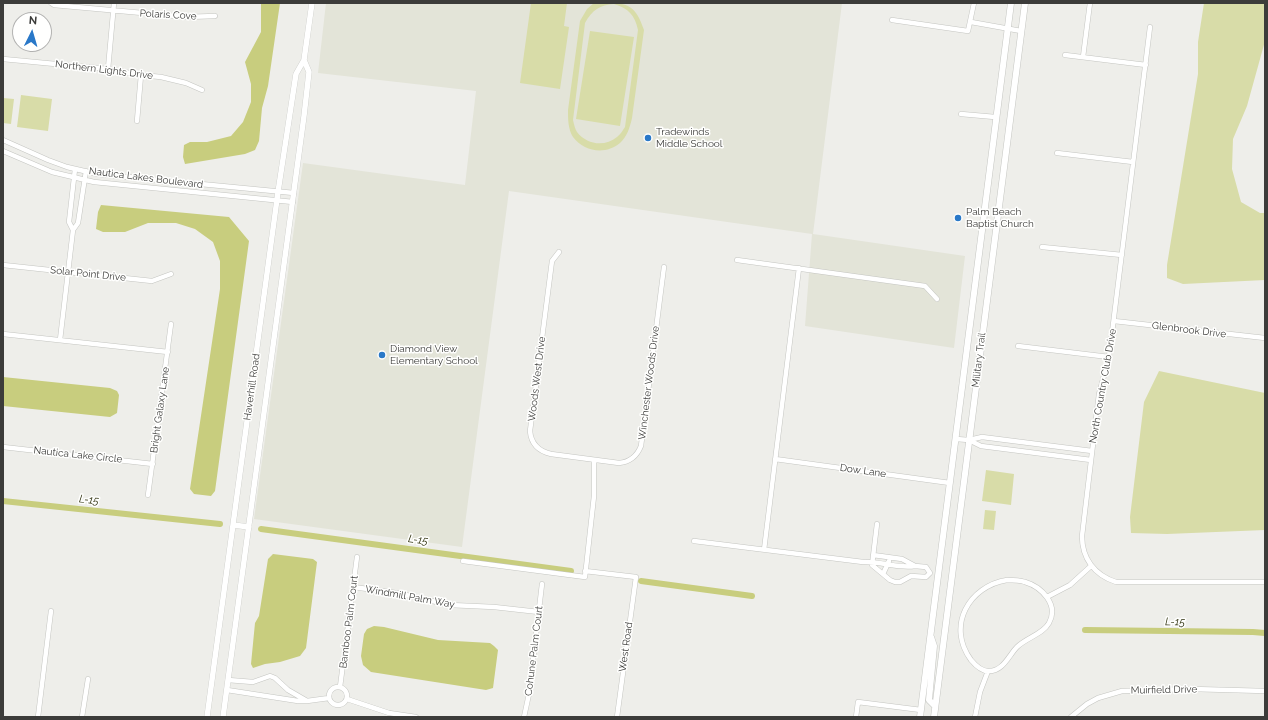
<!DOCTYPE html>
<style>
body{margin:0}
#map{position:relative;width:1268px;height:720px;overflow:hidden;background:#eeeeea;font-family:Raleway,sans-serif}
canvas{display:block}
.frame{position:absolute;inset:0;border:4px solid #3c3c3a;pointer-events:none}
.north{position:absolute;left:12px;top:12px;width:40px;height:40px;box-sizing:border-box;background:#fffffe;border:1px solid #b1b1b0;border-radius:50%;rotate:5deg;font-size:11px;font-weight:700;line-height:16px;text-align:center;color:#3c3c3a}
.north::after{content:'';display:block;margin:auto;width:14px;height:18px;background:#2978c8;clip-path:polygon(50% 0,100% 100%,50% 72%,0 100%)}
</style>
<div id="map">
<canvas width="1268" height="720"></canvas>
<div class="frame"></div>
<div class="north">N</div>
</div>
<script>
const ctx = document.querySelector('canvas').getContext('2d');
ctx.lineJoin = 'round';
function fillPath(path, color) {
  ctx.fillStyle = color;
  ctx.fill(path, 'evenodd');
}
function strokePath(path, color, width, dash) {
  ctx.strokeStyle = color;
  ctx.lineWidth = width;
  ctx.lineCap = dash ? 'butt' : 'round';
  ctx.setLineDash(dash || []);
  ctx.stroke(path);
}
function drawText(font, color, halo, rows, align = 'center') {
  ctx.font = font + ' Raleway,sans-serif';
  ctx.lineWidth = 3;
  ctx.setLineDash([]);
  ctx.textBaseline = 'middle';
  ctx.strokeStyle = halo;
  ctx.fillStyle = color;
  for (const [text, x, y, turn = 0] of rows) {
    ctx.save();
    ctx.translate(x, y);
    ctx.rotate((+turn || 0) * Math.PI / 180);
    ctx.textAlign = isNaN(turn) ? turn : align;
    if (halo) ctx.strokeText(text, 0, 0);
    ctx.fillText(text, 0, 0);
    ctx.restore();
  }
}
fillPath(new Path2D(`
 M326,3H842L813,234L965,256L954,348L805,326L812,234L509,191L462,547L254,519L303,163L465,185L476,91L318,73Z`), '#e3e4d8');
fillPath(new Path2D(`
 M531,3H567L564,26L569,27L560,89L520,83Z
 M594,3C624,3 634,0 644,30L632,118C630,127 627,137 620,143C606,155 584,152 573,137C568,129 568,119 568,110L580,21L587,9ZM614,4C628,8 635,15 638,30L625,127C623,130 620,135 617,137C605,147 587,145 577,132C575,129 574,124 573,120L585,23C592,10 600,5 614,4Z
 M1204,3H1265V41L1247,106L1233,139L1232,169L1241,202L1260,213H1265V280L1183,284L1167,278V265L1198,74V42Z
 M590,31L634,37L620,126L576,119Z
 M21,95L52,99L48,131L17,127Z
 M3,98L14,99L11,124L3,123Z
 M1159,371L1265,393V530L1167,534L1131,533L1130,517L1144,402Z
 M986,470L1014,474L1011,505L982,501Z
 M985,510L996,511L994,530L983,529Z`), '#d8dca8');
fillPath(new Path2D(`
 M261,3H280L268,86L262,108L259,141L255,150L245,154L185,164L183,157L184,145L190,142H207L231,136L243,122L251,102V84L245,62L261,32Z
 M101,205L229,217L249,241L215,491L211,496L194,494L190,489L220,289V261L213,242L195,229L176,223H148L125,232H103L96,229L98,212Z
 M3,377L110,388L117,391L119,395L117,413L110,417L3,406Z
 M273,554L313,559L317,562L306,648L300,656L280,662L265,664L253,668L251,664L255,623L259,616L268,559Z
 M374,626L384,627L438,640L490,643L494,646L498,650L493,688L486,690L371,672L363,665L361,656L364,634L367,629Z`), '#c8cd7e');
strokePath(new Path2D(`
 M3,501L220,524
 M261,529L571,571
 M641,581L752,596
 M1085,630L1253,632L1265,633`), '#c8cd7e', 6);
const minor = new Path2D(`
 M51,3L54,5L187,17L215,16
 M892,20L968,31L974,3
 M971,22L1021,31
 M1150,27L1109,357L1099,394L1082,536C1082,558 1094,575 1116,582H1265
 M1065,55L1146,65
 M1083,57L1090,3
 M3,59L108,69L141,75L161,77L186,83L202,90
 M108,69L114,3
 M961,114L995,117
 M137,121L141,75
 M3,140L48,160L67,167L97,174L294,193
 M3,151L52,172L94,182L293,202
 M1057,153L1133,162
 M73,230L69,222L75,169
 M1042,247L1122,255
 M559,252L552,261L530,431C531,443 538,451 551,454L619,463C630,462 637,456 641,446L664,267
 M737,260L925,286L937,299
 M3,265L152,281L171,274
 M1114,321L1265,338
 M3,334L168,352
 M60,340L73,230L78,223L86,171
 M1018,346L1109,357
 M956,439L969,440L982,437L1092,451
 M969,440L981,446L1091,460
 M3,447L153,464
 M775,459L950,483
 M148,495L171,324
 M877,524L872,565L890,580L895,582H900L911,576L926,577L930,573
 M694,541L863,562C881,561 898,569 915,566
 M764,550L799,268
 M873,555L902,559L915,566L926,567L930,573
 M463,561L585,577L594,496V460
 M585,571L636,577L617,717
 M883,574L889,561
 M1007,580C1013,580 1019,580 1025,582C1042,587 1059,605 1049,623C1043,634 1026,638 1017,647C1009,655 1003,672 988,671C981,671 976,666 971,660C946,626 969,586 1007,580Z
 M353,587L397,593L450,605L494,607L539,612
 M1047,597L1070,585L1091,566
 M329 696a9 9 0 1 1 18 0a9 9 0 1 1-18 0Z
 M340,687L357,557
 M227,690L298,701H307L288,690L275,678L270,676L253,682L228,680
 M347,699L389,713L416,717
 M307,701L329,698
 M38,717L51,611
 M82,717L88,679
 M524,717L529,694L542,584
 M856,717L858,702L921,710
 M975,717L980,692L988,671
 M1071,717L1087,704L1098,698L1122,691L1192,689L1265,691`);
const tertiary = new Path2D(`
 M233,525L249,527
 M207,717L278,192L296,74L304,60L312,3
 M223,717L304,116L309,72L304,60`);
const secondary = new Path2D(`
 M931,637L934,646L929,700L935,706
 M920,717L1011,3
 M934,717L1025,3`);
strokePath(minor, '#c4c5c1', 5.5);
strokePath(tertiary, '#c4c5c1', 6);
strokePath(secondary, '#c4c5c1', 7);
strokePath(minor, '#fff', 4.5);
strokePath(tertiary, '#fff', 5.5);
strokePath(secondary, '#fff', 6);
for (const [x, y, r, color] of [
 [648,138,4,"#2978c8"],
 [958,218,4,"#2978c8"],
 [382,355,4,"#2978c8"]
]) {
  const dot = new Path2D();
  dot.arc(x, y, r, 0, 2 * Math.PI);
  ctx.fillStyle = color;
  ctx.fill(dot);
  strokePath(dot, '#fffffe', 1.5);
}
drawText('10px', '#3c3c3a', '#fffffe', [
 ["Polaris Cove",168,15,3],
 ["Northern Lights Drive",104,70,7],
 ["Nautica Lakes Boulevard",146,178,7],
 ["Solar Point Drive",88,274,6],
 ["Glenbrook Drive",1189,330,7],
 ["Military Trail",979,360,-83],
 ["Woods West Drive",537,379,-83],
 ["Winchester Woods Drive",649,383,-83],
 ["North Country Club Drive",1103,386,-80],
 ["Haverhill Road",252,387,-82],
 ["Bright Galaxy Lane",160,410,-82],
 ["Nautica Lake Circle",78,455,6],
 ["Dow Lane",863,471,8],
 ["Windmill Palm Way",410,597,10],
 ["Bamboo Palm Court",349,622,-83],
 ["West Road",626,647,-82],
 ["Cohune Palm Court",534,651,-83],
 ["Muirfield Drive",1164,690,-1]
]);
drawText('10px', '#3c3c3a', '#fffffe', [
 ["Tradewinds",656,132],
 ["Middle School",656,144],
 ["Palm Beach",966,212],
 ["Baptist Church",966,224],
 ["Diamond View",390,349],
 ["Elementary School",390,361]
], 'left');
drawText('italic 11px', '#2d2f0c', '#fffffe', [
 ["L-15",89,500,6],
 ["L-15",418,540,8],
 ["L-15",1175,622,1]
]);
</script>
